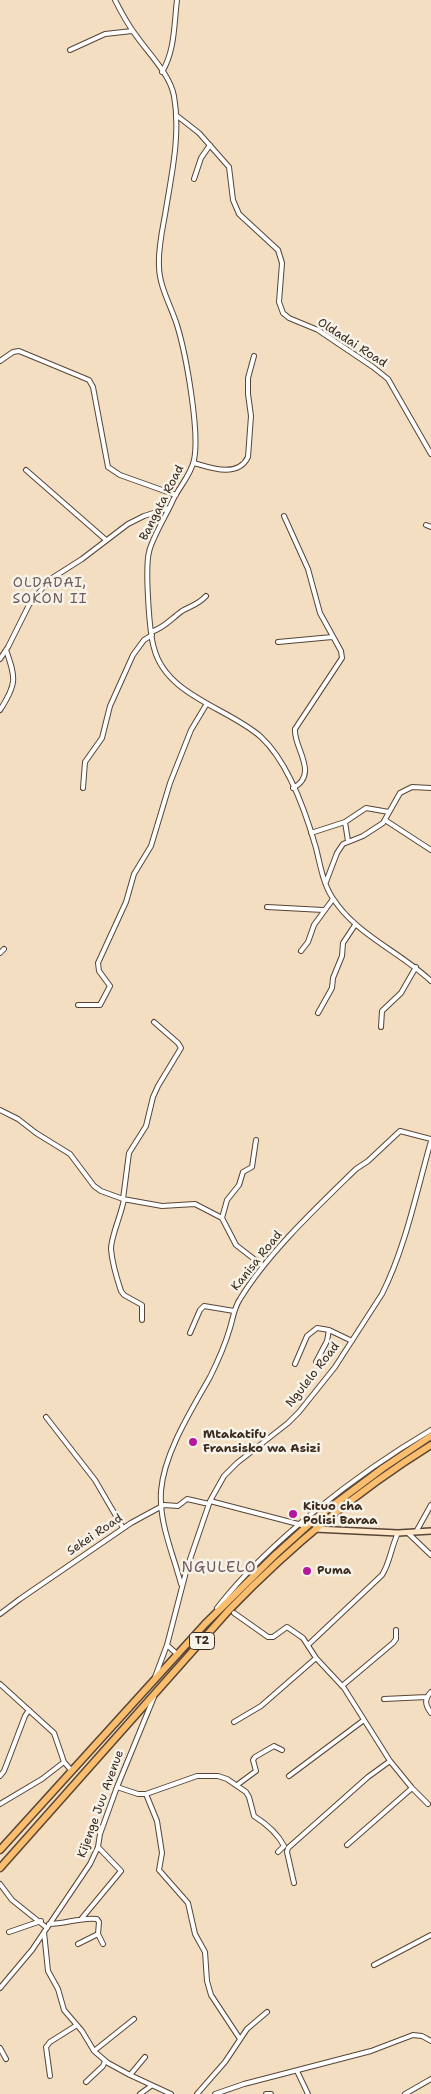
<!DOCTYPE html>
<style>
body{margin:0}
canvas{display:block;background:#f3dec2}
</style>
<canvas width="431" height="2094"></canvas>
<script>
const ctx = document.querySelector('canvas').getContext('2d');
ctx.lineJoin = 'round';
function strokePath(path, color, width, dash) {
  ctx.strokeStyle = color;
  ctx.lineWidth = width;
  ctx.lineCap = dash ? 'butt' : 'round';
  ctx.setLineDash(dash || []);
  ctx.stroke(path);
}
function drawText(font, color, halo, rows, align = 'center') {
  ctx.font = font + ' "Shantell Sans",sans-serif';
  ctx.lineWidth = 5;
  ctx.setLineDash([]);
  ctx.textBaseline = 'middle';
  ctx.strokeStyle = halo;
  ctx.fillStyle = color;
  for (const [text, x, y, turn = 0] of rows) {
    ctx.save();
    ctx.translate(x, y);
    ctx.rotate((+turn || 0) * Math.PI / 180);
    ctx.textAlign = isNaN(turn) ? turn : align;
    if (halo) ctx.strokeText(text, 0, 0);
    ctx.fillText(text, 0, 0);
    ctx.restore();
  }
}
const street = new Path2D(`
 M115,0C121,12 127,23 135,34C148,53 170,74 174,96C181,135 171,177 165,215C162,231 158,249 159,266C159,286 171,306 177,325C186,354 200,432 194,460C191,475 179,487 173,500C167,514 152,538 149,552C145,568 149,631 154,648C166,696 229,708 261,737C288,762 306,813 316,848C320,864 323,883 332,897C356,935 399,951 431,981
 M70,50L105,34L132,31
 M162,72C175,51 174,24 177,0
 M176,115L199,133L229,167L233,200L239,214L278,250L282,263L279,302L283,313L289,318L318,330L373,367L388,379L431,454
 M194,179L201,158L210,145
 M0,361L13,352L19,351L89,380L93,387L108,467L120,475L176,495
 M194,463C211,468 238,478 248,457L251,416L248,394V378L254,356
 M26,470L106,540
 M284,516L308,569L320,613L341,651L342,658L295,729C293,747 320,774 293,788
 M426,525L431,527
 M151,632C164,628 171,619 182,611C191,606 199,604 206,596
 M278,642L332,637
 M0,659L8,647L29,605L49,580L82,559L128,524L144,516L169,508
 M0,710C17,684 16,678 6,650
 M83,788L85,762L102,738L110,706L133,655L144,640L152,635
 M385,820L431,850
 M345,822L348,841
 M311,833L345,822L366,808L389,812
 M326,882L337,853L343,844L363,836L383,823L400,793L412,787L431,788
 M267,907L323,910
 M301,951L308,942L314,925L333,899
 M0,953L4,949
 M78,1005H100L110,986L99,971L98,963L126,902L134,874L151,846L170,783L191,730L206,705
 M318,1013L332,988L333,978L342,956L343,943L355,925
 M381,1027L382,1011L401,993L416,967
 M0,1110L18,1119L36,1133L70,1154L94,1186L101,1191L123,1199L162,1206L195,1204L222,1218L236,1245L263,1266
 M123,1199L129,1153L146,1126L153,1097L158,1086L181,1048L178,1043L154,1022
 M124,1199C122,1213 111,1236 111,1249C112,1262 117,1279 121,1291L124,1295L142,1305V1320
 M222,1218L227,1200L239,1185L243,1172L252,1167L256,1140
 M190,1333L200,1310L204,1306L234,1311
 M316,1362L327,1341L329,1330
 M295,1364L307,1336L317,1328L329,1330L352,1341
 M46,1417L95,1480L123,1528
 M210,1501L302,1525
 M416,1532L431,1505
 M408,1533L431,1555
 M181,1584C173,1553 159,1524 161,1491C164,1453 191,1411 210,1377C218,1361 225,1345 230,1328C233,1318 234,1308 240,1299C268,1253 316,1208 356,1169L368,1161L400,1131L431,1139
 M217,1608C269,1541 358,1473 431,1430
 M234,1613L268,1637H273L287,1627L303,1638L316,1658L344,1688L390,1761L412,1788L428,1804
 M0,1614L20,1599L131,1523L164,1505L178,1506L187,1499L209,1504
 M309,1644L382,1575C390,1563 391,1547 398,1533
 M167,1645L178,1655
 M155,1677L167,1645L187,1568L210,1501L224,1476L237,1463L288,1423L299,1412L335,1367L382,1294C405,1249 417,1190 431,1141
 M0,1684L54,1733L64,1762L71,1770
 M342,1686L393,1643L396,1639V1630
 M431,1692C424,1699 425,1705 431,1713
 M384,1699L427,1697
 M234,1722L261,1706L316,1658
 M0,1776L4,1771L25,1716L29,1710
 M289,1776L364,1720
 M237,1785L256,1771L253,1760L255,1757L274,1746L282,1750
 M117,1787L138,1794H146L197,1776H218L227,1779L246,1792L249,1797L254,1816C265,1823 278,1834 284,1846L278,1852
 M146,1794L157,1821L162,1853L159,1870L188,1903L195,1934L205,1952L207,1981L211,1995L240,2039
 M0,1804L42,1779L64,1762
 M347,1845L412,1788
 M294,1883L287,1852L288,1848L368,1777L390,1761
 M0,1884L12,1900L47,1928
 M82,1918L121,1871L98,1847
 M49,1924C66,1924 80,1917 97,1919L99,1922L98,1934L103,1944
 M9,1932L41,1921
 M44,1932L48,1971L58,1989L64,2010L82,2031L94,2051L108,2063L130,2075L171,2094
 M78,1944L98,1934
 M374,1965L431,1935
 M0,1988L32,1950L90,1864L98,1847L100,1834L117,1787L154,1697
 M0,2048L6,2059
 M94,2051L134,2019
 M297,2071L308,2094
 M130,2075L145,2057
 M50,2076L46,2047L50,2042L77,2025
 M86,2082L103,2066L105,2061
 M140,2094L151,2086
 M197,2094L225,2062L247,2029L267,2012
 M215,2094L244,2084L371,2051L413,2035L422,2036L431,2041
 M266,2094H271
 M405,2094L431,2079`);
const secondary = new Path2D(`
 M315,1529L398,1533L431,1531`);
const highway = new Path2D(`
 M0,1850L205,1624L275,1555L316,1518L383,1468L431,1436
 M0,1868L229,1610C290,1547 357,1491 431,1445`);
strokePath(street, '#574537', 6);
strokePath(secondary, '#574537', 8);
strokePath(highway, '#574537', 9);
strokePath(street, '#fff', 4);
strokePath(secondary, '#fde5c5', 5);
strokePath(highway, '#fabe6e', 6);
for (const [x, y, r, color] of [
 [193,1442,5,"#b5179e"],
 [293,1514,5,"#b5179e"],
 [307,1571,5,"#b5179e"]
]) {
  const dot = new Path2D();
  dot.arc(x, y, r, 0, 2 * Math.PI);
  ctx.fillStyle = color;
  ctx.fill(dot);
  strokePath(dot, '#f7f3e8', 2);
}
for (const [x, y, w] of [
 [202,1641,25]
]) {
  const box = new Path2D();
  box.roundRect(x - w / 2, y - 8.5, w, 17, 4);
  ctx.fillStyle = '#f7f3e8';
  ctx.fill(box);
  strokePath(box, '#3b2a1e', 1);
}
drawText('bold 11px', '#3b2a1e', null, [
 ["T2",202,1641]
]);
drawText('12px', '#3b2a1e', '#f7f3e8', [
 ["Oldadai Road",352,343,33],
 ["Bangata Road",162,503,-63],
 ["Kanisa Road",257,1261,-51],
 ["Ngulelo Road",313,1375,-52],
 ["Sekei Road",95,1535,-34],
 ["Kijenge Juu Avenue",101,1804,-70]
]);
drawText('bold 12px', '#3b2a1e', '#f7f3e8', [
 ["Mtakatifu",203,1435],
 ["Fransisko wa Asizi",203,1449],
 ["Kituo cha",303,1507],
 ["Polisi Baraa",303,1521],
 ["Puma",317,1571]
], 'left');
ctx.letterSpacing = '1px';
drawText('14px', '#6f585e', '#f7f3e8', [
 ["OLDADAI,",50,583],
 ["SOKON II",50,599]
]);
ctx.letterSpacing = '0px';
ctx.letterSpacing = '1px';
drawText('15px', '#6f585e', '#f7f3e8', [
 ["NGULELO",219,1568]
]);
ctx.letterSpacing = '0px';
</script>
